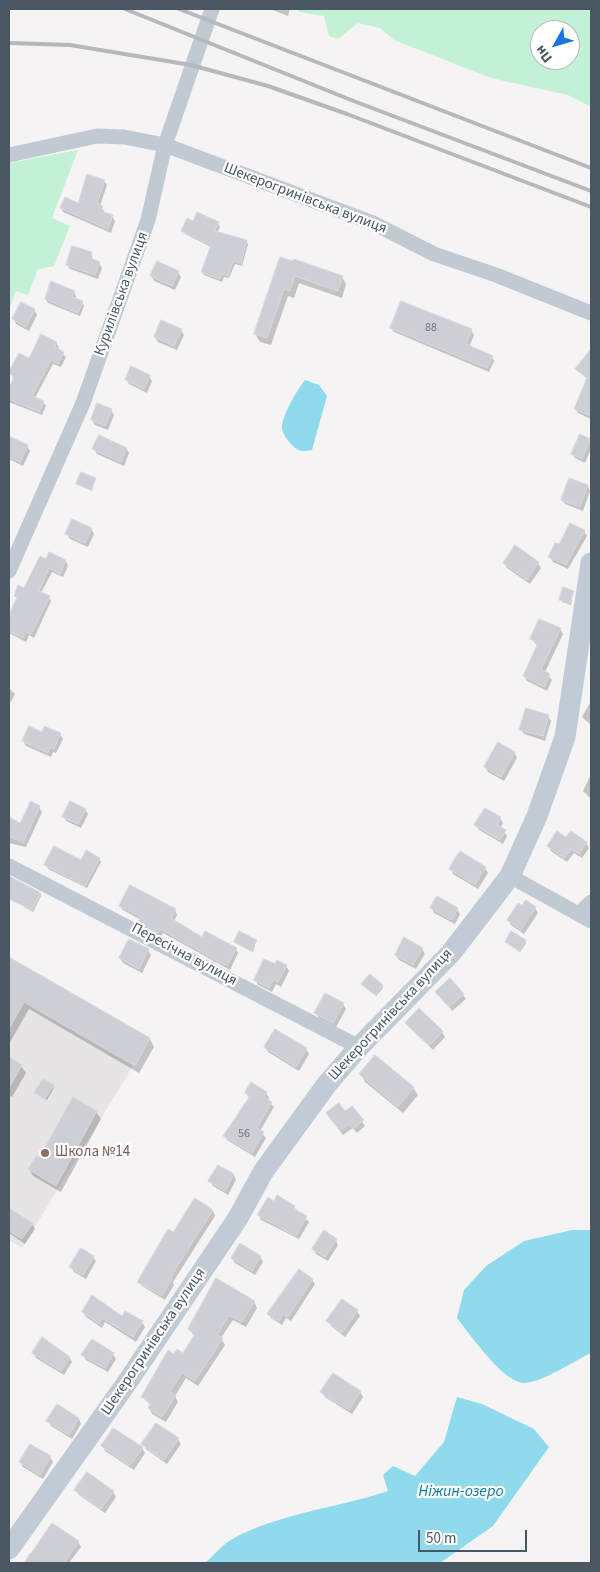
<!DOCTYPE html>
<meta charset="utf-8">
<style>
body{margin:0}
#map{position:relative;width:600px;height:1572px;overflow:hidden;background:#f5f3f3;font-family:"Source Sans 3",sans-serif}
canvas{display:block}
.frame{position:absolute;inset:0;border:10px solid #4a5661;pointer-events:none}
.north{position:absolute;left:530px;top:20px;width:50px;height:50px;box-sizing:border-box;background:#fff;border:1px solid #b7bbc0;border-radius:50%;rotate:231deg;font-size:14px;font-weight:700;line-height:20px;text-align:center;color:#4a5661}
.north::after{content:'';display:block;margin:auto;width:18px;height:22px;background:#1a73e8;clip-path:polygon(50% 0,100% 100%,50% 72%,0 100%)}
.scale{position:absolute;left:418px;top:1530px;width:109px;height:22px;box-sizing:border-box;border:2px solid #4a5661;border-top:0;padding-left:6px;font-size:15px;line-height:18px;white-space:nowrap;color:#4a5661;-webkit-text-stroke:4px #fff;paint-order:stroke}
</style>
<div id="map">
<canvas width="600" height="1572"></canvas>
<div class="frame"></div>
<div class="north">Пн</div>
<div class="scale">50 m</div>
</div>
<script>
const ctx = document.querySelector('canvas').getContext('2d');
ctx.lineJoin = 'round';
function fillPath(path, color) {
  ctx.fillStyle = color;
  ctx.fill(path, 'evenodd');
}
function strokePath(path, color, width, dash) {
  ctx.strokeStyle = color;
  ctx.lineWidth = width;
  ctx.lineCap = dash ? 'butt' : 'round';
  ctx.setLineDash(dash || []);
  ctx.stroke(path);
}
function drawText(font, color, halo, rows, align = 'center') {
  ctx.font = font + ' "Source Sans 3",sans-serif';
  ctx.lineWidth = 4.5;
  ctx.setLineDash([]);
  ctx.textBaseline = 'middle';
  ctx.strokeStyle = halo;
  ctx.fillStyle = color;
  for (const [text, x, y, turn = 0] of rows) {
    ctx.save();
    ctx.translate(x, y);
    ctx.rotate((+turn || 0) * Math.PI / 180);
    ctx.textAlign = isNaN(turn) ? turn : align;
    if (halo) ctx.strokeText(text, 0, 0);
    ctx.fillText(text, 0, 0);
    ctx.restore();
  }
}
fillPath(new Path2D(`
 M9,957L150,1038L22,1248L9,1240Z`), '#e6e4e5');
fillPath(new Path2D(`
 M299,9H591V107L568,95L491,78L394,40L380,28L358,23L338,39L329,36L324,16L299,12ZM540,30H570V60H540Z
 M78,150L52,218L70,226L54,266L38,269L28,295L16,291L9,309V163Z`), '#c3f1d5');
fillPath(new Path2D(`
 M305,380L319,385L327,396L312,450C303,452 298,452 291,444C287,440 282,433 282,427C283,414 297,390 305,380Z
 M572,1230H591V1353C572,1362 545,1381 525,1383C504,1384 469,1333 457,1318L464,1290L486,1266L524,1241Z
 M457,1397L482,1404L534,1429L549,1447L493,1526L440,1563H205C214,1555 223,1544 234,1538C281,1513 337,1508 388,1491L383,1475L393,1466L415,1476L444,1442Z`), '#90daee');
fillPath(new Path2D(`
 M270,9H290L288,16Z
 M104,181L107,185L100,206L104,211V213L112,216L115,221L111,233L63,212L61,208L79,204Z
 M194,223H218L220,227L217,233L246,241L248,244L242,266L235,264L229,278L224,277L222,282L204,275L202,272L211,247L185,234L183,231Z
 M91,253L93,261L99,263L102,268L98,279L70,269L67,265Z
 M281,259L342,277L346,284L342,298L299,283L294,298L288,296L271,345L260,342L255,334Z
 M178,272L181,277L175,290L154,281L151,276Z
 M74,292L76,296L75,299L82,302L84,306L80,316L48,303L46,299Z
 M34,310L37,315L29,331L16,324L14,319Z
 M391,327L471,330L474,335L469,347L492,357L494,361L489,372L394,332Z
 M181,330L184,335L177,350L158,342L155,337Z
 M56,343L59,347L57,350L66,357L61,367L53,364L35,398L43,402L46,406L42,415L9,402V391L15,379L9,373L19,354L30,360Z
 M590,353L591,354V383L577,369Z
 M149,376L152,381L147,393L129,384L126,379Z
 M584,389L591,393V419L578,413L575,408Z
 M111,410L114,415L108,430L95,425L92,420Z
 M9,437L27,446L30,451L23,466L9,459Z
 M590,440L591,449L585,463L575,458L572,453Z
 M126,448L129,453L124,466L97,454L94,449Z
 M95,479L92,491L78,484Z
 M588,486L590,491L583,511L565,504L562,500Z
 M91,529L94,534L88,547L70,539L67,534Z
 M584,531L587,536L568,569L553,562L550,557L559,546Z
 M50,554L66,561L68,566L63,577L52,572L41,593L49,597L51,601L34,638L29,635L26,642L9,633V618L18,600L15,596L25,590Z
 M504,563H538L541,568L530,584L507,568Z
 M573,592L571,605L562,602L561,599Z
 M560,629L563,634L545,672L552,680L547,691L527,681L524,676L538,646L531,639Z
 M9,688L15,694L11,702L9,701Z
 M591,701V725L582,717Z
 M548,716L551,721L545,741L524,734L521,729Z
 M42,734H60L63,739L56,753L53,752L51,757L26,746L23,741Z
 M515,753L517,758L504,781L488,772L485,767Z
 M591,774V799L583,791Z
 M39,807L42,812L26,847L9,843V818L21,824Z
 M85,809L88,814L81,828L66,821L64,816Z
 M500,818L503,823L500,828L507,836L503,844L479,830L476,825Z
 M566,839L586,843L589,848L582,858L574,853L567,862L551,851L548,846Z
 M99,858L101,862L87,888L48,869L46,865Z
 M485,868L488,873L478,889L453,874L451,869Z
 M9,878L40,894L41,896L33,912L24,907L25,901L9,892Z
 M120,906L175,910L177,915L174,921L203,939L236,949L238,953L230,970L163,933L161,937L142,927L141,920L123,910Z
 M523,907L535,908L538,913L524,934L511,925L508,920Z
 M431,908L457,909L460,914L455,924L434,913Z
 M256,941L253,952L235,942Z
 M525,941L526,943L520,952L506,942Z
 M422,949L425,954L416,969L399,960L396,955Z
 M148,950L151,955L142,973L123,963L120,958Z
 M9,958L150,1039L154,1047L139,1073L29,1009L9,1044Z
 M275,966H286L289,971L281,987L276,984L272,992L258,985L255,980Z
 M364,986H382L383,988L376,996Z
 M437,992L463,995L466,999L452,1011Z
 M343,1004L346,1009L336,1027L319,1018L316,1013Z
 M407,1023L442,1032L445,1037L433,1050Z
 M275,1030L306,1049L309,1054L299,1071L268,1052L265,1047Z
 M9,1058L21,1066L26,1073L12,1097L9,1095Z
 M361,1074L413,1088L418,1095L403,1113L365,1082Z
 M53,1086L54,1088L47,1100L36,1093Z
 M246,1093H266L269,1098L267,1100L274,1107L260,1131L266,1138L255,1157L227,1140L225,1136L249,1098Z
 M74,1099L96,1112L101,1119L61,1192L33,1176L29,1169L39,1159Z
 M352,1108L365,1126L357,1133L353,1128L343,1135L330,1118L345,1113Z
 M218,1166L234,1175L236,1180L228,1195L213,1186L210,1181Z
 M294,1207L309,1222L299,1239L261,1220L259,1215Z
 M9,1210L32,1224L35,1229L25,1244L9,1233Z
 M213,1211L215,1216L173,1282L174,1285L165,1300L142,1286L139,1282L173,1234Z
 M336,1240L338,1245L328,1261L316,1254L313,1249Z
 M240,1245L260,1257L263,1262L255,1275L235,1263L232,1258Z
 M93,1257L96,1261L86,1279L74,1272L71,1267Z
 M312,1280L315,1284L291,1321L286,1318L282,1325L271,1318L269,1314Z
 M254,1302L257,1308L246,1327L233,1320L221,1338L225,1345L198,1386L186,1378L175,1396L178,1402L166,1422L152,1414L149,1408L151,1405L142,1397L174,1355H184L195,1337L189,1329Z
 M357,1311L360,1316L345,1337L331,1326L328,1321Z
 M83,1312L142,1322L145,1327L136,1342L105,1322L102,1328L86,1317Z
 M33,1353L69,1357L72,1362L64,1375L36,1358Z
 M113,1354L116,1359L108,1372L86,1360L83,1355Z
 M322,1392H360L363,1397L352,1414L325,1397Z
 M57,1406L79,1419L81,1424L72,1439L51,1426L48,1421Z
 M178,1439L181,1444L167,1464L146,1449L143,1444Z
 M103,1446L142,1448L145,1453L134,1470L105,1451Z
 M50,1457L53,1462L43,1479L23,1467L20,1462Z
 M76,1490L113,1492L116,1497L105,1513L79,1495Z
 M78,1542L81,1547L69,1563H24L30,1553Z`), '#0003');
const building = new Path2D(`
 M87,174L105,180L97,203L103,206L101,211L113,215L108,229L60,208L65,197L78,203Z
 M197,212L219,222L215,231L247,240L241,263L233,261L228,276L222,274L220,279L201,272L211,245L181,231L187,218L193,221Z
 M72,246L92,252L90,258L100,262L95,275L66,265Z
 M280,257L293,261L294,259L343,276L338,291L295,276L290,291L284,289L267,338L254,334Z
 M157,261L179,271L172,286L150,276Z
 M51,281L75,291L72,297L83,301L78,313L45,299Z
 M401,301L472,329L466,344L493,356L487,368L390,328Z
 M21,302L35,309L26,327L12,319Z
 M161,320L182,329L174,346L154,337Z
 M41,334L57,342L55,347L64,352L58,364L51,360L32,396L44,401L39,412L9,399V388L14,377L9,371L19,353L29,358Z
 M591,349V416L574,409L587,378L575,369Z
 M131,366L150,375L144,389L125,380Z
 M97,403L112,409L105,426L91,420Z
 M580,434L591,439L582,459L571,454Z
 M99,435L127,448L121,462L92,449Z
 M9,436L28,445L20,462L9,457Z
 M81,472L96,478L91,490L76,484Z
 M569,478L588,485L580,507L561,500Z
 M72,519L92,528L85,543L65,534Z
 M570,523L585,530L566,565L548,557L555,543L559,544Z
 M515,545L539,562L527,580L503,563Z
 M49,552L66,560L60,574L49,568L39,591L50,596L31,634L26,632L23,638L9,631V615L17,597L14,596L18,585L24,588L40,556L46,559Z
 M563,587L574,591L570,603L559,600Z
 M539,619L561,628L541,669L550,674L544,687L523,676L538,643L530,639Z
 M526,708L549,715L543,736L519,730Z
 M29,726L42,732L44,726L61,733L54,749L51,747L48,753L22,741Z
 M498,742L515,752L501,777L484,767Z
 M31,801L40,806L23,843L9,836V817L20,823Z
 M70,801L86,809L78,824L62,817Z
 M485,808L501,817L497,825L506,830L500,840L474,825Z
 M557,831L566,837L571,831L587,842L579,854L571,849L564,858L547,846Z
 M54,846L81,860L86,850L100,858L85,886L44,865Z
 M460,851L486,867L475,885L449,869Z
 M9,876L41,893L32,910L9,899Z
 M130,885L176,909L171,918L202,937L205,931L237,948L227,966L160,929L158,933L138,922L141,917L119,906Z
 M437,896L458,908L452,920L430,908Z
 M526,900L536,907L521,930L507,920L518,903L522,905Z
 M239,931L257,940L251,951L234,942Z
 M511,931L526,940L519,951L505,942Z
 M404,937L423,948L413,965L395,955Z
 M129,939L149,949L139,969L119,958Z
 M9,957L150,1038L135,1066L24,1002L9,1029Z
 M264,959L275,964L277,960L287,965L278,982L273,980L269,988L254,980Z
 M370,974L383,985L375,995L361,984Z
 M450,978L464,994L449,1007L435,992Z
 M325,993L344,1003L333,1023L314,1013Z
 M419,1008L443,1031L429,1046L405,1023Z
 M275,1029L307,1048L296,1067L264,1047Z
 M375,1055L414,1087L398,1107L359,1074Z
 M9,1057L22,1065L9,1088Z
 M43,1079L54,1085L45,1099L34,1093Z
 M251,1082L267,1092L264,1097L272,1102L257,1128L264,1132L252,1153L223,1136L250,1096L245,1093Z
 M73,1097L97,1111L56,1186L28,1169L36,1156L39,1158Z
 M339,1103L345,1111L352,1106L364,1120L353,1129L349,1124L340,1131L326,1113Z
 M218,1165L234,1174L225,1191L208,1181Z
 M277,1195L295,1206L294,1209L307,1216L296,1236L257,1215L268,1197L274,1201Z
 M195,1198L213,1210L170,1278L172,1279L162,1296L137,1282L168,1229L173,1232Z
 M9,1208L33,1223L22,1239L9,1231Z
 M324,1230L337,1239L325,1257L312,1249Z
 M240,1243L261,1256L252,1271L231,1258Z
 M81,1248L94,1256L83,1275L69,1267Z
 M299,1269L313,1279L288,1317L283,1314L279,1321L267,1314Z
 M216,1278L255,1301L242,1322L229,1315L217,1335L223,1338L195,1381L182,1373L170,1392L176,1395L162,1417L148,1408L151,1403L141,1397L168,1350L173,1354L177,1349L183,1353L195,1334L188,1329Z
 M92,1295L122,1316L125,1311L143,1321L133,1337L102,1318L99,1324L82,1312Z
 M342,1299L358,1310L342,1333L326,1321Z
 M42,1337L70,1357L61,1371L32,1353Z
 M92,1339L114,1353L105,1368L81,1355Z
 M333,1373L361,1391L349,1410L320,1392Z
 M57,1404L79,1418L69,1435L46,1421Z
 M156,1423L179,1438L164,1460L141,1444Z
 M113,1428L143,1447L130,1466L101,1446Z
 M30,1444L51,1456L40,1475L19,1462Z
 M87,1472L114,1491L101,1509L74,1490Z
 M52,1523L79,1541L64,1563H25Z`);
fillPath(building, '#cdcfd5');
strokePath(building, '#d7d9de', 1);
strokePath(new Path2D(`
 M9,155L97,136L124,137L165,145L373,223L434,254L496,275L591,313
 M9,571L83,403L148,220L165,145L212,9
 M9,866L359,1047
 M510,876L591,921
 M579,914L591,902`), '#c1cad2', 15);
strokePath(new Path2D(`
 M9,1549L126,1384L238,1218L263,1172L327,1084L359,1047L451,953L510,876L537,816L565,737L591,563`), '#c1cbd6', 21);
strokePath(new Path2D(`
 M125,9L351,100L591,191
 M179,9L591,168
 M9,43L70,45L191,65L268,86L347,114L591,207`), '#b5b8bd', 4);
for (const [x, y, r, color] of [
 [45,1153,5,"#8d6e63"]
]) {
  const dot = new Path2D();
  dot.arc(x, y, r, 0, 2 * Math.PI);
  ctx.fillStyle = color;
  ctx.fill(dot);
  strokePath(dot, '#fff', 2);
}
drawText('12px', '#6b747e', null, [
 ["88",431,328],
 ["56",244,1134]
]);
drawText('15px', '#4a5661', '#fff', [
 ["Шекерогринівська вулиця",305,199,21],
 ["Курилівська вулиця",122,294,-70],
 ["Пересічна вулиця",184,955,28],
 ["Шекерогринівська вулиця",391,1015,-47],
 ["Шекерогринівська вулиця",154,1342,-56]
]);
drawText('15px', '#785e54', '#fff', [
 ["Школа №14",55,1153]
], 'left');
drawText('italic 16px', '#0c7c9b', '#fff', [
 ["Ніжин-озеро",461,1492]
]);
</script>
